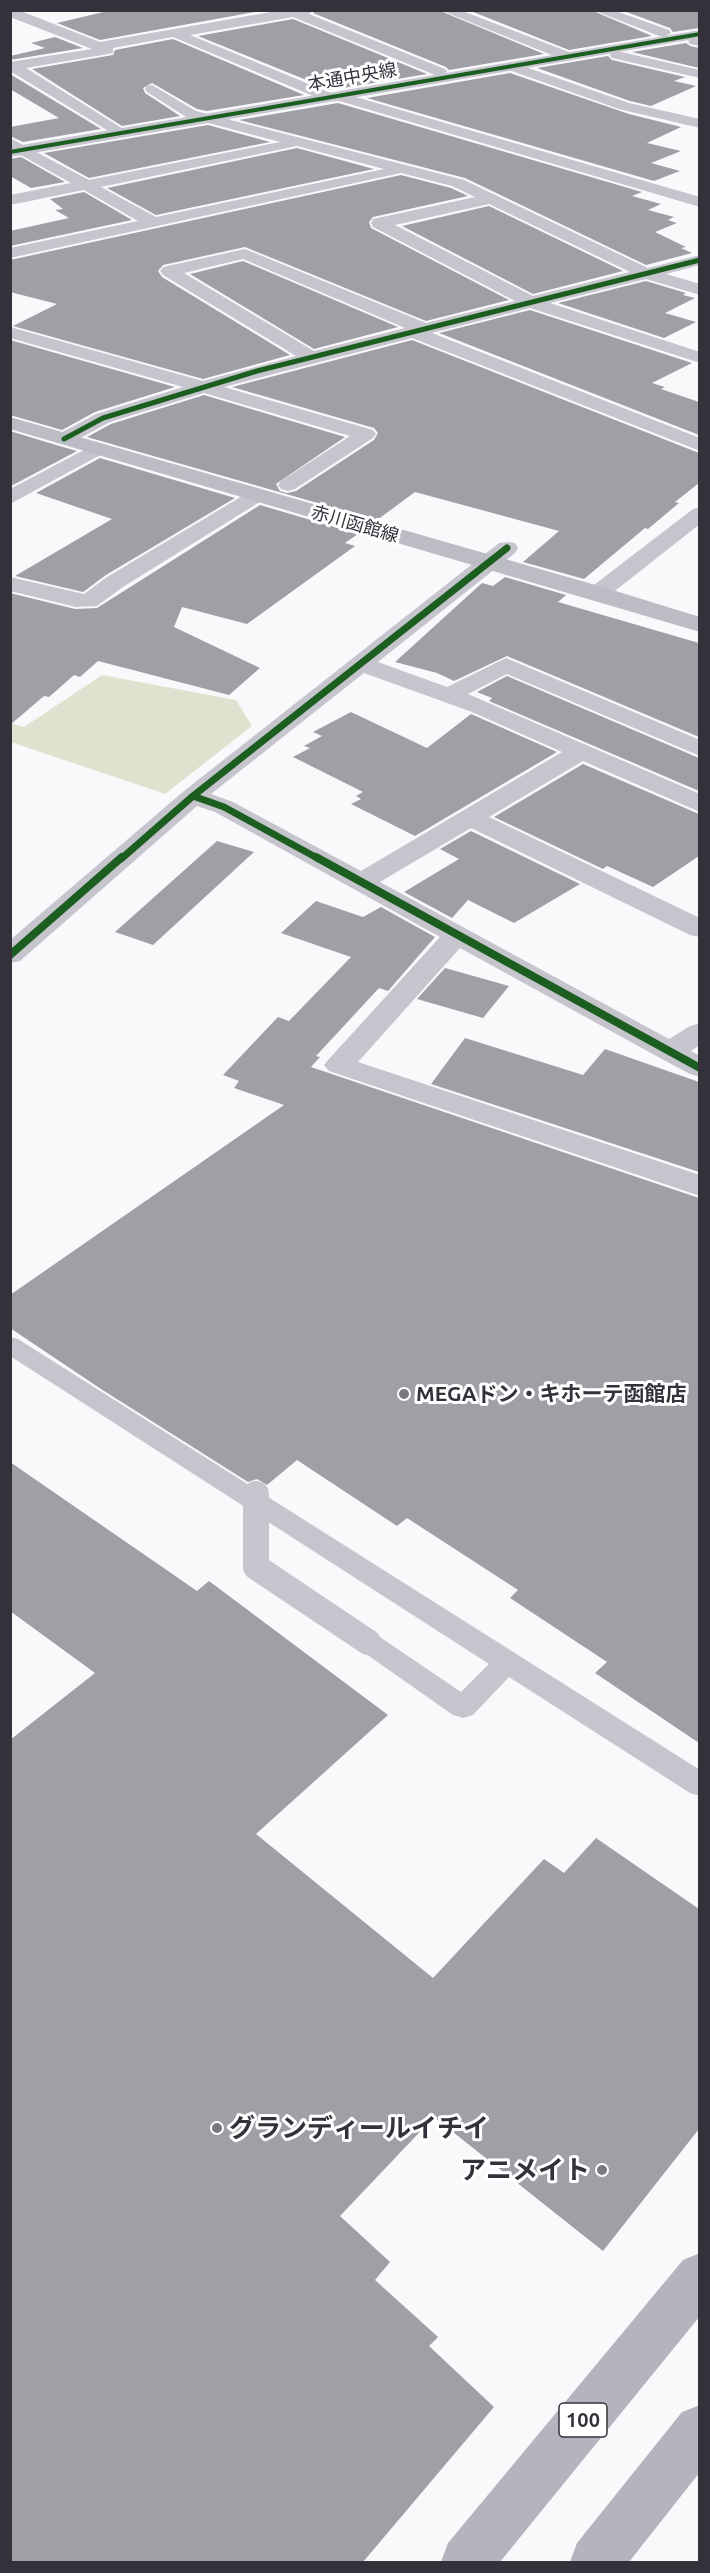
<!DOCTYPE html>
<meta charset="utf-8">
<style>
body{margin:0}
#map{position:relative;width:710px;height:2573px;overflow:hidden;background:#f9f9fc;font-family:Ubuntu,sans-serif}
canvas{display:block}
.frame{position:absolute;inset:0;border:12px solid #33323b;pointer-events:none}
</style>
<div id="map">
<canvas width="710" height="2573"></canvas>
<div class="frame"></div>
</div>
<script>
const ctx = document.querySelector('canvas').getContext('2d');
ctx.lineJoin = 'round';
function fillPath(path, color) {
  ctx.fillStyle = color;
  ctx.fill(path, 'evenodd');
}
function strokePath(path, color, width, dash) {
  ctx.strokeStyle = color;
  ctx.lineWidth = width;
  ctx.lineCap = dash ? 'butt' : 'round';
  ctx.setLineDash(dash || []);
  ctx.stroke(path);
}
function drawText(font, color, halo, rows, align = 'center') {
  ctx.font = font + ' Ubuntu,"Noto Sans JP",sans-serif';
  ctx.lineWidth = 6;
  ctx.setLineDash([]);
  ctx.textBaseline = 'middle';
  ctx.strokeStyle = halo;
  ctx.fillStyle = color;
  for (const [text, x, y, turn = 0] of rows) {
    ctx.save();
    ctx.translate(x, y);
    ctx.rotate((+turn || 0) * Math.PI / 180);
    ctx.textAlign = isNaN(turn) ? turn : align;
    if (halo) ctx.strokeText(text, 0, 0);
    ctx.fillText(text, 0, 0);
    ctx.restore();
  }
}
fillPath(new Path2D(`
 M102,675L236,700L252,726L165,794L11,742V723L24,727Z`), '#e1e1cf');
fillPath(new Path2D(`
 M112,10H266L100,40L57,23Z
 M316,10H438L544,54L449,70L446,67L313,13Z
 M468,10H591L652,36L569,50Z
 M621,10H699V28L673,32L670,28Z
 M293,19L427,74L331,90L198,36Z
 M55,37L83,48L10,60V56L45,48L31,43Z
 M173,39L304,95L207,111L197,109L152,83L143,88L145,93L180,116L122,126L32,69L113,55L115,50Z
 M686,43L690,46L699,48V68L632,52Z
 M608,56L612,60L685,77L674,81L696,86L651,106L630,101L537,68Z
 M510,73L629,114L681,127L647,143L681,151L651,163L680,171L654,181L367,98Z
 M10,74L101,129L23,142L10,136V127L59,118L10,89Z
 M338,103L642,192L632,196L661,204L648,210L674,217L668,220L677,223L655,232L686,247L681,248L692,253L646,265L465,178L239,120Z
 M208,125L270,142L89,178L44,153Z
 M297,148L374,169L156,215L107,188Z
 M21,157L65,182L31,188L10,176V159Z
 M401,175L451,188L468,196L373,217L369,222L371,228L509,300L426,321L245,247L163,265L158,271L162,277L290,355L203,379L13,326L57,304L10,292V260Z
 M84,192L132,220L10,246V231L69,218L55,210L63,209L50,199Z
 M489,206L623,271L533,294L402,226Z
 M243,261L398,327L314,349L190,274Z
 M646,281L686,293L683,295L695,298L665,313L696,322L664,338L558,303Z
 M530,310L692,363L652,383L665,387L661,389L699,402V435L439,333Z
 M10,340L175,387L95,412L62,430L10,415Z
 M412,340L699,453V483L675,502L679,503L648,529L645,528L584,579L523,562L559,531L415,492L377,520L87,437L111,424L204,395L345,437L276,484L280,491L287,493L296,491L374,440L378,433L374,428L232,387Z
 M10,431L56,445L77,451L13,485L10,484Z
 M100,458L235,498L106,575L83,592L15,576L112,519L36,493Z
 M260,505L358,534L345,543L355,546L247,624L182,607L174,627L260,668L229,695L98,661L80,677L74,675L49,697L44,696L10,725V593L75,609L97,608Z
 M505,577L566,595L558,602L699,643V737L507,656L454,681L437,673L395,662L482,583L493,586Z
 M507,676L699,758V791L489,701L492,698L477,692Z
 M351,712L427,748L471,714L557,752L415,836L351,804L361,799L356,796L363,792L293,757L310,748L304,746L322,736L313,732Z
 M583,764L699,814V856L653,887L607,866L603,869L494,817Z
 M471,831L580,884L514,923L468,900L452,918L404,892L459,859L440,849Z
 M217,841L254,852L153,945L115,932Z
 M316,901L363,917L381,907L435,937L388,991L379,988L316,1056L320,1057L311,1067L699,1198V1743L595,1673L607,1662L510,1598L518,1590L407,1518L397,1526L297,1460L267,1485L257,1479L248,1482L101,1389L10,1328V1295L284,1105L234,1088L239,1081L223,1075L278,1017L289,1021L351,957L281,933Z
 M445,968L509,986L483,1018L417,999Z
 M465,1038L583,1075L605,1049L699,1082V1172L431,1084Z
 M10,1462L197,1591L209,1581L388,1715L256,1834L433,1978L544,1859L564,1873L596,1838L699,1909V2129L603,2251L434,2117L340,2216L390,2262L375,2280L438,2337L429,2346L494,2407L363,2562H10V1740L95,1673L10,1611Z`), '#a09fa5');
fillPath(new Path2D(`
 M10,1337L18,1339L700,1770V1796L690,1793L509,1677L473,1715L463,1718L453,1715L359,1649L355,1642L359,1635L368,1632L377,1635L461,1692L489,1664L10,1356Z`), '#c6c5cd');
fillPath(new Path2D(`
 M10,10H18L100,42L282,10H314L309,14L445,69L447,72L440,76L435,75L293,17L190,35L331,93H342L700,197V207L336,100L325,101L173,37L113,48V53L108,54L26,68L128,132L125,135H115L10,71V62L92,49L10,17Z
 M440,10H460L574,54L576,57L574,60H564Z
 M593,10H613L669,30L671,33L664,37L659,36Z
 M695,37L700,38V46L690,44L688,41Z
 M617,51L700,70V78L612,58L610,55L612,52Z
 M511,62L629,103L700,119V128L619,109L506,69L504,66L506,63Z
 M152,85L196,111L464,180L648,268L700,255V265L666,274L700,284V295L646,279L550,303L700,352V363L530,308L432,333L700,438V451L412,338L224,387L373,430L376,434L373,438L295,489L288,491L281,489L278,485L281,481L350,436L204,393L110,422L71,443H57L54,439L57,435L96,414L183,387L10,338V327L203,381L296,356L163,275L160,271L163,267L245,249L426,323L515,301L373,227L371,223L373,219L475,197L452,186L401,173L10,258V248L138,221L84,190L10,205V195L71,183L10,149V138L89,180L280,142L186,117L147,92L145,89L147,86ZM297,146L384,169L156,217L101,187ZM489,204L630,272L533,296L395,225ZM243,259L405,328L314,351L184,273Z
 M97,443L104,445L107,449L104,453L10,504V489Z
 M256,490L263,492L266,496L263,500L123,587L97,606L76,607L10,591V577L84,594L107,577L249,492Z
 M507,542L515,543L518,548L515,553L378,662L447,687L506,658L700,740V756L507,674L468,694L700,794V812L583,761L489,817L700,918V937L690,935L471,828L380,882L669,1039L690,1026L700,1023V1045L691,1051L700,1056V1077L690,1074L660,1058L460,948L358,1062L700,1175V1196L329,1071L324,1065L329,1059L440,937L215,812L197,806L20,961L10,963V940L184,791L499,543ZM364,673L472,712L562,752L361,871L233,802L211,794Z`), '#c6c5cd');
fillPath(new Path2D(`
 M700,30V38L10,157V147Z
 M700,507V524L606,598L598,600L590,598L587,593L590,588L693,509Z`), '#c6c5cd');
fillPath(new Path2D(`
 M10,417L606,588L700,617V632L10,429Z`), '#bcbcc4');
fillPath(new Path2D(`
 M700,2253V2316L500,2562H441L448,2543L683,2260Z
 M700,2405V2472L629,2562H570L577,2543L682,2412Z`), '#b5b4be');
strokePath(new Path2D(`
 M256,1494V1567L368,1642`), '#c6c5cd', 26);
strokePath(new Path2D(`
 M10,152L700,34`), '#1b5e20', 4);
strokePath(new Path2D(`
 M64,439L103,418L257,371L700,260`), '#1b5e20', 5);
strokePath(new Path2D(`
 M193,796L224,807L319,859
 M121,859L193,796L507,548`), '#1b5e20', 7);
strokePath(new Path2D(`
 M316,857L700,1068
 M10,955L122,857`), '#1b5e20', 8);
for (const [x, y, r, color] of [
 [404,1394,6,"#78787f"],
 [217,2128,6,"#78787f"],
 [602,2170,6,"#78787f"]
]) {
  const dot = new Path2D();
  dot.arc(x, y, r, 0, 2 * Math.PI);
  ctx.fillStyle = color;
  ctx.fill(dot);
  strokePath(dot, '#fff', 2);
}
drawText('18px', '#33323b', '#fff', [
 ["本通中央線",352,77,-10],
 ["赤川函館線",355,524,16]
]);
for (const [x, y, w] of [
 [583,2420,48]
]) {
  const box = new Path2D();
  box.roundRect(x - w / 2, y - 17, w, 34, 4.5);
  ctx.fillStyle = '#fff';
  ctx.fill(box);
  strokePath(box, '#33323b', 1.5);
}
drawText('bold 20px', '#33323b', null, [
 ["100",583,2420]
]);
drawText('bold 21px', '#33323b', '#fff', [
 ["MEGAドン・キホーテ函館店",416,1394]
], 'left');
drawText('bold 26px', '#33323b', '#fff', [
 ["グランディールイチイ",229,2128],
 ["アニメイト",590,2170,"right"]
], 'left');
</script>
